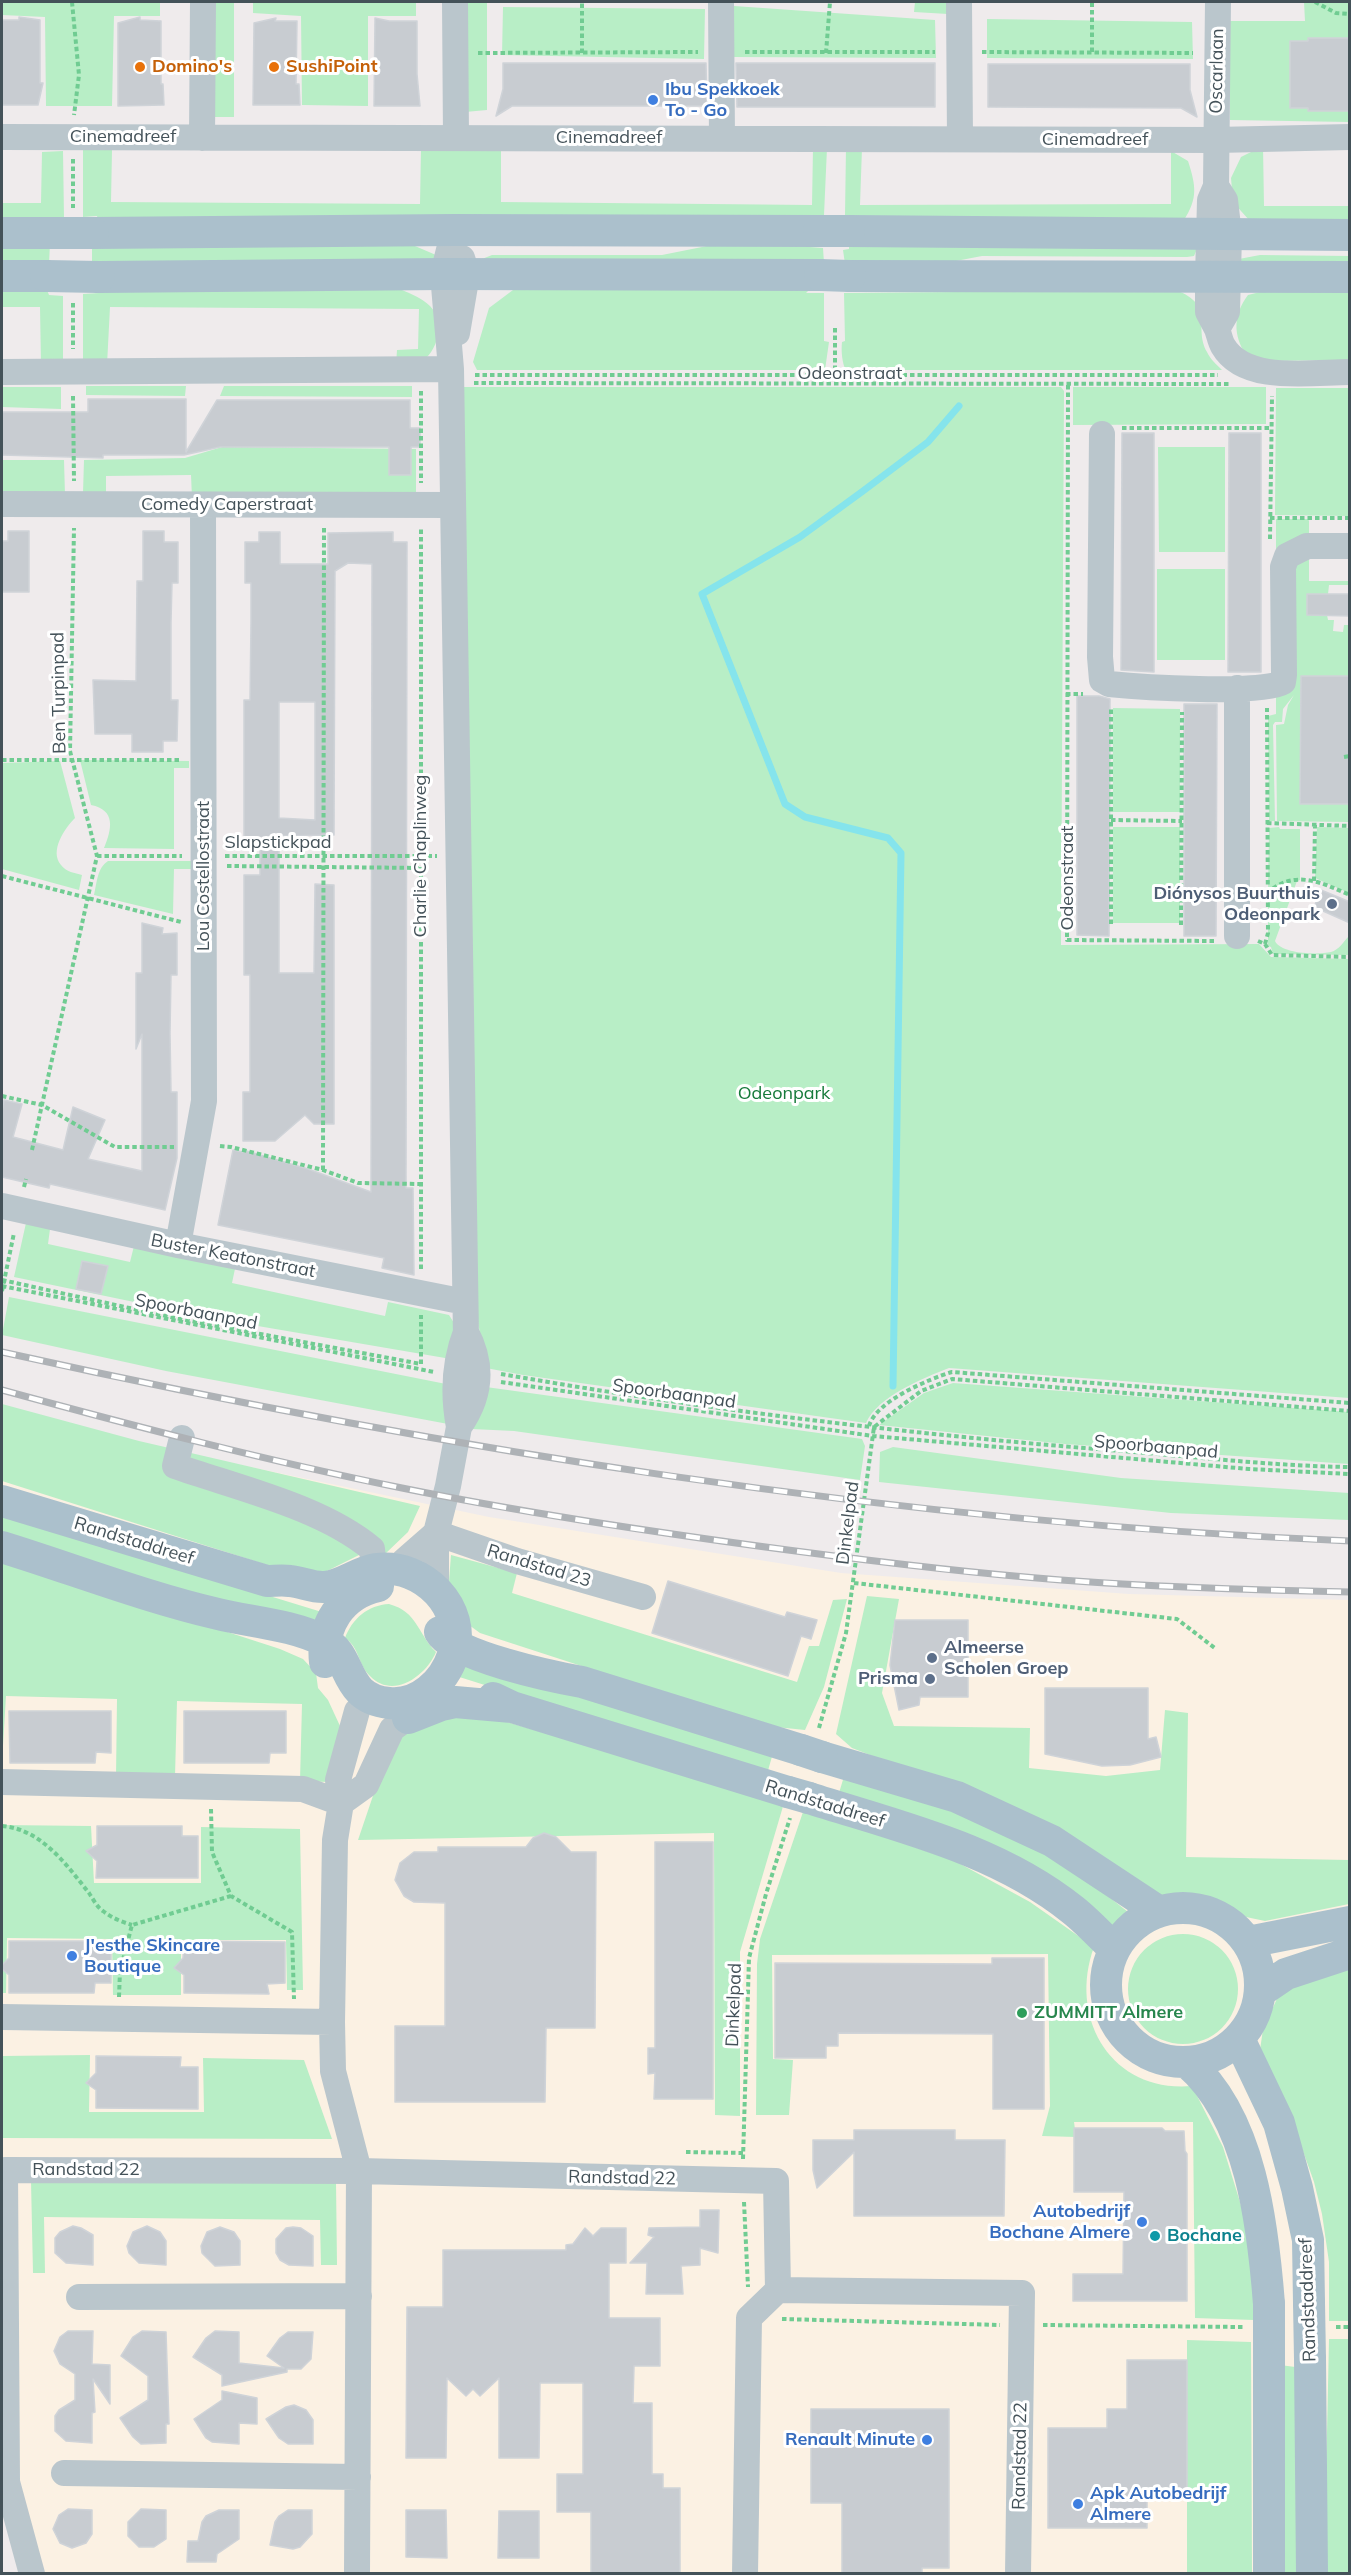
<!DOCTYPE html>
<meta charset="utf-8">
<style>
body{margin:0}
#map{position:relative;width:1351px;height:2575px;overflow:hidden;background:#efebec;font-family:Mulish,sans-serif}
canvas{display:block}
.frame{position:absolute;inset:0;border:3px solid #445259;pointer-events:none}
</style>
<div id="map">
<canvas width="1351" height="2575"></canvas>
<div class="frame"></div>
</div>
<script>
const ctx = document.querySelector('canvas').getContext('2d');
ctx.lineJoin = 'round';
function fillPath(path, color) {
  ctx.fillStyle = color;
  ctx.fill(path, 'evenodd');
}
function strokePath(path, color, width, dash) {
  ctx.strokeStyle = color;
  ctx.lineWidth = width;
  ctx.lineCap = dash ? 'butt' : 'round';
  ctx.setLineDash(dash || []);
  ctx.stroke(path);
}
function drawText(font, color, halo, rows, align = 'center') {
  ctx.font = font + ' Mulish,sans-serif';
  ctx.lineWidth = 6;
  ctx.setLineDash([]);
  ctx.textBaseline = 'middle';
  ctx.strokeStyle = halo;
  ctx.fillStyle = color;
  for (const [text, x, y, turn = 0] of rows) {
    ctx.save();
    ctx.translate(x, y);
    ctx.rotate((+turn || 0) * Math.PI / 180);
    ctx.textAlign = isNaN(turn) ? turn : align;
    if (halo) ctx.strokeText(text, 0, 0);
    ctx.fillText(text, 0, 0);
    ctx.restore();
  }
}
fillPath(new Path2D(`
 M2,1415L489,1517L841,1573L1129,1594L1349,1600V2573H27L2,2470Z`), '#fbf1e3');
fillPath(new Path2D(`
 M2,2H160V16H114L112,106H46L45,17L2,15Z
 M213,2H234V117H212Z
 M253,2H416V16H368V106L302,105L301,16L253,13Z
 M464,2H487V110L465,112Z
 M915,2H948V14L914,12Z
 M1304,2H1349V122L1230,120V21H1305Z
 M734,6L935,20L936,58L733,57Z
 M503,7L705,9L704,59L502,55Z
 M987,19L1192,22L1193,59L987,58Z
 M1263,146L1264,206H1349V224L1249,220L1233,202L1231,178L1241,157Z
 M846,147L862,148L860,205L1171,204V151L1188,161C1196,186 1198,198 1184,220L856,223L845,215Z
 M501,148V202L812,205L813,148H827L824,215L816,222L98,220L97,216L83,217V150H112L111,202L420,204L421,149Z
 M63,151L64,218L2,221V203H41L42,152Z
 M2,243H50L49,264H2Z
 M849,243L1197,249L1194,256L1187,257L982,256L940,264H845L843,250L849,249Z
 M92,244L397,245L415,246L436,255L438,260L92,263Z
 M823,244V247L810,248H823L824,263L482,259L492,255H662L712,245Z
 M1260,255L1349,256V267L1241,264L1239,259Z
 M810,289L806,293H824V341L829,342L825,370H477L473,362L489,308L513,290Z
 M2,290H47L49,295L63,296V365L41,364L40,307H2Z
 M99,290H402C411,294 422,298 430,306C446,322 438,353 419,363C413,366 403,365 396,366L397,350L418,349L419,309L110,307L107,365L83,364V294L99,293Z
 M1176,290C1216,306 1193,326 1207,352C1210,359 1217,365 1222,370H846C842,364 841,350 842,342L845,341L844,293Z
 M1268,290H1349V360L1263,361L1246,355C1233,335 1233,315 1248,295Z
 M86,386H186L185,396L86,395Z
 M224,386H412V397L220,396Z
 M2,387H61V409L2,407Z
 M455,387H1061L1064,391L1061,945L1259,944L1271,957L1349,959V1398L949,1368C923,1378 877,1397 866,1423L523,1375L486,1368L478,1322Z
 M1073,387H1266V424L1073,425Z
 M1276,388H1349V516L1275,515Z
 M222,447L416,449V497L192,498L191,475L106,476V493H83L84,460L185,458Z
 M1158,447H1225V552H1159Z
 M2,460H64L65,495H2Z
 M1276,519H1308L1309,521V540L1276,560Z
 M1309,556V581H1349V585H1329L1328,594H1307V615H1327L1328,620H1334L1333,631L1343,632L1344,625H1349L1350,676H1301L1300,804H1349V822L1269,821L1268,716L1276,714V694L1294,564ZM1294,695L1288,705L1284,724L1276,725L1277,821H1275L1273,725L1275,722H1282L1283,709Z
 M1157,569H1225V660H1157Z
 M1113,708L1180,709V812H1113Z
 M80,760L189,761V768H174V849L104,848C112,829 116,810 91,805Z
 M60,761L75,818C65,828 49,851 61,865C66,872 75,873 82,875L79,890L2,869V763Z
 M1113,827H1180V923H1113Z
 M1279,827L1280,829H1300V880L1297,881L1275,941C1281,954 1318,955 1331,952C1339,950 1344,941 1349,936V955L1273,954L1271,947L1268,946V893L1284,881L1268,892L1269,828Z
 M1317,827L1349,828V893L1315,878Z
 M108,861H192V869H174L173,914L94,895C97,883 97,868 108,861Z
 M26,1223L50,1229L48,1244L130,1262L135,1242L236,1264L232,1283L385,1316L388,1302L449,1315L456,1326L451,1359L211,1318L14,1277Z
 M9,1297L446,1384L448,1424L166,1371L2,1335Z
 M953,1383L1349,1412V1464L1065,1444L879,1425L924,1393Z
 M486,1387L862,1439L865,1446L860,1480L514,1431L472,1429Z
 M2,1404L139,1441L420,1506L408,1532L385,1554L359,1555L327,1571L305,1577L2,1481Z
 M893,1447L1121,1478L1349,1493V1520L1171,1513L879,1482L880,1452Z
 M2,1514L325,1613L317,1632L2,1534Z
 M451,1555L517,1573L512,1593L797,1682L809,1646H819L833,1600L847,1599L824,1687L805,1730L766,1726L480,1633L469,1625L449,1581Z
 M2,1559L280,1649L303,1659L316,1673L318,1688L328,1700L340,1726L329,1782L300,1781L302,1704L177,1701L175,1776L116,1777L117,1699L6,1696L2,1762Z
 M867,1596L899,1599L882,1693L894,1726L1030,1728L1029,1768L1106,1776L1160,1770L1165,1710L1188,1713L1186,1857L1349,1860V1904L1265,1921L1246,1917L1203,1896L1153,1898L888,1762L852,1748L836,1734Z
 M389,1604C418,1612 417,1633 436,1652C426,1676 393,1700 370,1676C358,1665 360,1648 345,1638C352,1619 368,1605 389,1604Z
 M461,1654L773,1753L767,1774L453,1675Z
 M466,1710L784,1803L740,1952V2116L715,2115L714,1833L358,1840L377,1784L397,1738L413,1725Z
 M845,1773L970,1815L1066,1863L1128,1912L1112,1930L839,1793Z
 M804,1809L955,1861L1030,1902L1094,1947C1068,2018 1111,2093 1192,2086L1223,2147L1240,2202L1247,2229L1252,2268L1254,2320L1195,2318L1193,2122H1074L1076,2137L1042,2136L1050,2106L1048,1954L772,1955L773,2059L793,2060L789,2115H756L757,1964L760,1939Z
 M2,1825L91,1826L94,1883H201V1827L300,1829L303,1990H287L286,1940H181V1995H113L112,1939L7,1938L6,1993H2Z
 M1128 1989a55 55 0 1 1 110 0a55 55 0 1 1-110 0Z
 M1349,1959V2321H1329V2262L1322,2214L1314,2182L1293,2123L1260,2050L1263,2029L1281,1990Z
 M90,2055L89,2112H204L203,2058L304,2060L332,2139L2,2138V2056Z
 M31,2181L336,2182L337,2265H321L320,2220L44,2217L45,2273H33Z
 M1329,2339H1349V2573L1324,2574Z
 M1187,2340L1251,2342L1252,2573L1187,2574Z
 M1280,2365L1303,2368L1302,2573L1280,2574Z`), '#b8eec6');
strokePath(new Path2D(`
 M893,1386L901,853L888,838L805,817L785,804L702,594L800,537L863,491L928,442L959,406`), '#85e4ec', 7);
const building = new Path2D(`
 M19,17L40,20V83H43L38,105H2V20H19Z
 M140,17V20L161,21V84H163L164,105L118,106V23Z
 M276,18L275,21H297L296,84H299L300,105H253L254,23Z
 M375,18L389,21H417V74L420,106H374Z
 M1308,38H1350V111H1308V108H1290V41H1308Z
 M503,63H706L707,106H512L496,116L503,89Z
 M736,63H935V107H737Z
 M988,64H1190V90L1197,117L1181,108L988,107Z
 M88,399H186V452L217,400H410V428H420V447H411V475H389V447H220L184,455H103V458L2,455V412H88Z
 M1122,433H1154V672L1121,670Z
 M1229,433H1261V672H1228Z
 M8,531H29V592H2V541H8Z
 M143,531H164V542H178V583H172L171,622V700H178L177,741H163V752H132V734H95L93,680L136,681L137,581H143Z
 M259,532H280V564H328V533L393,532V542H407L406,1188H413L414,1275L382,1268L384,1258L218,1225L233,1150L243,1152V1150L308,1169L371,1192L372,564L348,563L335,571L334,835L279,836V973H314L315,884L334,885V1124H314L305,1115L275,1141H243V1092H250V975H244V875H260V839H244V700H250L251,622V583H245V542H259ZM279,702H315V820L279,818Z
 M1307,594H1350V616L1307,615Z
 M1301,676H1350V804H1300Z
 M1077,696H1099L1110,699L1109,936L1077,935Z
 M1184,704H1217L1216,936H1184Z
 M1321,890L1350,902V923L1314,907Z
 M142,923L163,928L162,934L177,933V975H171L170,1033L171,1092H177V1158L165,1210L50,1184L49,1188L2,1177V1111L4,1100L22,1104L13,1137L63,1150L73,1107L105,1120L88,1159L142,1171V1034L136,1049V973H142Z
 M82,1261L108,1266L101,1294L76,1289Z
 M668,1581L785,1617L787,1612L817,1620L811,1639L801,1636L788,1676L652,1633Z
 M895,1620H968V1697H920L919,1705L899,1710L890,1665Z
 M1045,1688H1148V1739L1156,1737L1161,1757L1130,1765L1102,1766L1045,1754Z
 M9,1711H111V1753L96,1752L95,1763H10Z
 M184,1711H286V1753H270L269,1763H184Z
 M97,1826H182V1836H198V1878H96L97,1861L86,1851L97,1845Z
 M544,1833L556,1837L571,1852H596L595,2028H546L545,2102H395V2026H445V1903L414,1902L404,1896L395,1880L400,1863L414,1852H438V1847H526L533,1838Z
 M655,1842H713V2099H654L655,2073L648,2074V2048H655Z
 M9,1941H111V1983H95L94,1993H9V1975L2,1969V1965L9,1958Z
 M184,1941L285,1942V1983L267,1984L269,1994L184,1993V1975L174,1968L183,1958Z
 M992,1958H1044V2109H993V2034L838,2033V2046H826V2058H775V1963L992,1964Z
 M96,2056L181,2057L180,2067H198V2109L96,2108V2090L86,2083L96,2073Z
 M1074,2128H1162L1165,2131H1184L1185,2151L1187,2154V2301H1073V2274H1123L1124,2192H1074Z
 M854,2130H955V2140H1005L1004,2216H854V2152L817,2188L813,2170V2140H854Z
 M700,2210H719L718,2253L700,2248V2265L681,2266L683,2294H646L647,2263H630L654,2237L648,2235L649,2228L700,2227Z
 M73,2226L81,2228L93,2235V2265L66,2263L55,2253V2238L60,2232Z
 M147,2226L160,2232L166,2241V2265L139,2263L129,2253L127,2246L133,2232Z
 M220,2227L234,2232L240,2241V2265L215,2266L202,2253L201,2246L207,2232Z
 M293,2227L301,2228L313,2236V2266L289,2265L280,2260L276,2253V2239L286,2228Z
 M585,2228L593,2236L601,2228H626V2263H609V2318H660V2366H634L633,2403H652V2474H663V2488H680V2574H591V2512H557V2474H583V2383H540L539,2458H499V2378L480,2396L473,2389L466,2396L447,2378L446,2458H406L407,2307H443V2250H566V2245L573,2244Z
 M68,2331H93L92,2364L110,2365V2404L93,2379L95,2412L92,2413V2443L66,2441L55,2431V2416L59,2410L75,2400V2374L60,2364L54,2351L60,2337Z
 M142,2331L166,2332L169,2424H166V2443L141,2444L133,2437L120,2418L148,2400V2376L121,2356L133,2337Z
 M215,2331L239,2332V2363L284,2368L267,2356L280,2338L288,2332H313L311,2359L301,2369H287V2372L222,2386V2375L193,2357L206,2338Z
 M1127,2360H1187V2498H1147V2528H1048V2428H1107V2409H1127Z
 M222,2391L257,2398V2424L239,2423V2444L212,2442L206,2438L194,2419L222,2400Z
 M294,2405L306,2410L313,2420V2444H288L279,2438L266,2419L286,2407Z
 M811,2409H949V2568H922V2574H842V2503H811Z
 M68,2509L92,2510V2534L86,2543L72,2548L60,2543L53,2529L59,2515Z
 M141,2509L166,2510V2539L154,2547H139L128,2536V2522Z
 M219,2510H239V2539L217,2554L216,2562H187L188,2541H198L202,2522L206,2516Z
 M288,2510H312V2534L300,2547L293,2549L270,2545L275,2522L279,2516Z
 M406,2510H446L447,2558L406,2557Z
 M499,2511H539V2558H498Z`);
fillPath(building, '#c8ccd1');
strokePath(building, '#cfd3d8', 1.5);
strokePath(new Path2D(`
 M72,2L79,75L74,115
 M1315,2L1336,13L1350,14
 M745,52H935
 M982,52L1193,53
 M1092,52V2
 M478,53L698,52
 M582,53V2
 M826,53L830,2
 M73,159V208
 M73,303V349
 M835,328V374
 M475,375H1218
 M474,383L1229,384
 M1068,385L1067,940L1215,941
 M421,391V483
 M73,396L74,481
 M1122,428H1272
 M1270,518H1350
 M1270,539L1272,396
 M1066,694H1083
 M1344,757L1350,756
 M2,760H181
 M1111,820L1182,821
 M1267,823L1350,826
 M97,856H182
 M225,856H437
 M227,866L421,868
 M2,876L181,922
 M1314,881L1315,825
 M1267,893C1295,869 1320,882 1350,895
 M1111,924V709
 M1181,925L1182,712
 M1258,941L1265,944L1272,955L1350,957
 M1265,944L1268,933L1267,708
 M2,1096L42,1105L115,1147H174
 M220,1146L231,1147L323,1170L358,1183L421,1184
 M32,1150L97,856L70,751L74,528
 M323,1170L324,527
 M24,1187L26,1179
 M421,1269V529
 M2,1280L175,1318L421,1364V1315
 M2,1286L434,1372
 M2,1291L14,1233
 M501,1374C702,1409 906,1434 1109,1450C1189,1456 1270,1466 1350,1467
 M501,1382L873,1436L1249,1469L1350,1474
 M869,1426C876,1401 929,1379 952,1372L1350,1403
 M854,1583L1177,1619L1216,1649
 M819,1728L846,1633L874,1427L921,1391L952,1379L1350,1411
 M211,1809L212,1852L231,1896L292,1932L294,1999
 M2,1826C41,1829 66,1864 89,1893C93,1899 97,1907 103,1911C112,1918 122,1922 132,1925
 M119,1997L120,1971L132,1925L231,1896
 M686,2152L743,2153
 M743,2159L749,1958L766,1894L790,1818
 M744,2202L748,2287
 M782,2319L1000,2325
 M1043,2325L1243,2327
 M1336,2327H1350`), '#70cc92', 4, [4.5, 3]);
strokePath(new Path2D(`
 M455,2L456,138
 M721,2L722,139
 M959,2L960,139
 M2,137L1216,140L1350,137
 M202,138L203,2
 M1216,186L1225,200L1229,235L1227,312L1217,329L1208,312V278L1210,200L1216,186L1218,2
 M454,230L443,274L451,369L466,1336
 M1217,329C1219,334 1220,341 1223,346C1245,384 1312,372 1350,372
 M457,333L467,274L462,258
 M2,372L451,369
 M1102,434L1100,657L1102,680L1109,684C1138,687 1262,695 1283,682L1284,675L1283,567L1287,556L1307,546H1350
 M2,504L453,505
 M1237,688V936
 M2,1206L178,1245L465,1302
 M178,1245L204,1101L203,505
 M466,1332C484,1366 481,1396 459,1427C453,1395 454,1363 466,1332Z
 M182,1438L175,1466C238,1488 322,1507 372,1549L374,1569
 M436,1533L517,1561L643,1597
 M399,1570L404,1561L436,1533
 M436,1589V1533L448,1486L459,1427
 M2,1782L303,1789L341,1803
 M341,1803L366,1785L392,1729L406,1719
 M2,2017L332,2022
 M79,2297L359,2296
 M64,2473L358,2477
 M32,2574L7,2482L5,2170L359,2171L776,2181L778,2290L1022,2293L1018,2574
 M357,2574L359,2171L333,2071L332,2022L335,1840L341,1803L338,1780L357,1711
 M745,2574L749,2318L778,2290`), '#bac6cc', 26);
strokePath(new Path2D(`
 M849,231L1350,235
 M2,233H44
 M93,233L454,230L819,231
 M2,276H46
 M850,276L1350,277
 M99,277L443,274L820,275
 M2,1501L267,1581C274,1581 282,1580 290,1581C302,1582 313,1588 325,1587C343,1585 358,1572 376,1569C423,1563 468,1608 453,1655C444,1682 419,1706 389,1703C341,1698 354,1656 324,1641C294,1625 251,1622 218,1614C145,1597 73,1569 2,1547
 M440,1632C453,1656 554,1677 582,1682L801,1750
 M325,1662C321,1626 341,1594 378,1586
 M493,1698L512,1707L788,1792
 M408,1718L441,1705L455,1702L512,1707
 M822,1757L957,1797L1052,1841L1158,1911
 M809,1798C900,1827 997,1849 1073,1910C1087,1921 1100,1935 1113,1948
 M1106 1985a77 77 0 1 1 154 0a77 77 0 1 1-154 0Z
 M1248,1942L1350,1922
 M1261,1991L1286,1974L1350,1953
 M1239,2039L1279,2123L1297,2188L1308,2240L1309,2303
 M1188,2063C1251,2117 1263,2226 1269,2304
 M1310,2359L1312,2574
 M1269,2574V2358`), '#abc0cc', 32);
const rail = new Path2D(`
 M2,1352C444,1450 896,1522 1350,1541
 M2,1390C134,1426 267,1461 402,1488C530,1514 659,1533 788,1550C879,1562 970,1573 1061,1580C1157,1587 1253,1590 1350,1592`);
strokePath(rail, '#aeb2b6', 7);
strokePath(rail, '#fff', 4.5, [14]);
strokePath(new Path2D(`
 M819,231H849
 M44,233H93
 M820,275L850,276
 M46,276L99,277
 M801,1750L822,1757
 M788,1792L809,1798
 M1309,2303L1310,2359
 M1269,2304V2358`), '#abc0cc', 32);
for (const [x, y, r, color] of [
 [140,67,6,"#e8710a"],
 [274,67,6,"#e8710a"],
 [653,100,6,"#3f7fe0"],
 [1332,904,6,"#5c6f8a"],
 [932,1658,6,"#5c6f8a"],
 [930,1679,6,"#5c6f8a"],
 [72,1956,6,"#3f7fe0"],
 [1022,2013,6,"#2e9e5b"],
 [1142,2222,6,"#3f7fe0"],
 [1155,2236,6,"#0f9aa8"],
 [927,2440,6,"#3f7fe0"],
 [1078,2504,6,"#3f7fe0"]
]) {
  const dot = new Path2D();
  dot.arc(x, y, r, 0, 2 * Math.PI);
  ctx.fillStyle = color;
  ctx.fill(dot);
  strokePath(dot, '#fff', 2);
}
drawText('bold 18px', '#c56008', '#fff', [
 ["Domino's",152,67],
 ["SushiPoint",286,67]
], 'left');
drawText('18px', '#445259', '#fff', [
 ["Oscarlaan",1217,71,-89],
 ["Cinemadreef",123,137],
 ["Cinemadreef",609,138],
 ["Cinemadreef",1095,140],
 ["Odeonstraat",850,374],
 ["Comedy Caperstraat",227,505],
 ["Ben Turpinpad",59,693,-91],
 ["Slapstickpad",278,843],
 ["Charlie Chaplinweg",421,856,-90],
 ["Lou Costellostraat",204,876,-90],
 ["Odeonstraat",1068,878,-90],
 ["Buster Keatonstraat",233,1256,11],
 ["Spoorbaanpad",196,1312,11],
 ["Spoorbaanpad",674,1394,8],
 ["Spoorbaanpad",1156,1447,5],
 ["Dinkelpad",848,1523,-83],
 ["Randstaddreef",134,1541,17],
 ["Randstad 23",539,1566,17],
 ["Randstaddreef",825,1804,17],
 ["Dinkelpad",734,2005,-88],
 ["Randstad 22",86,2170],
 ["Randstad 22",622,2178,1],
 ["Randstaddreef",1308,2300,-92],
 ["Randstad 22",1020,2456,-89]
]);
drawText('bold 18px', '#366cbe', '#fff', [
 ["Ibu Spekkoek",665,90],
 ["To - Go",665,111],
 ["J'esthe Skincare",84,1946],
 ["Boutique",84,1967],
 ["Autobedrijf",1130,2212,"right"],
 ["Bochane Almere",1130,2233,"right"],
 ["Renault Minute",915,2440,"right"],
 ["Apk Autobedrijf",1090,2494],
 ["Almere",1090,2515]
], 'left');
drawText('bold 18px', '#4e5e75', '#fff', [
 ["Diónysos Buurthuis",1320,894],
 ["Odeonpark",1320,915],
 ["Almeerse",944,1648,"left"],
 ["Scholen Groep",944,1669,"left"],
 ["Prisma",918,1679]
], 'right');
drawText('18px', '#167a3a', '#fff', [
 ["Odeonpark",784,1094]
]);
drawText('bold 18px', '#27864d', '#fff', [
 ["ZUMMITT Almere",1034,2013]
], 'left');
drawText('bold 18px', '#0d838f', '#fff', [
 ["Bochane",1167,2236]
], 'left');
</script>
